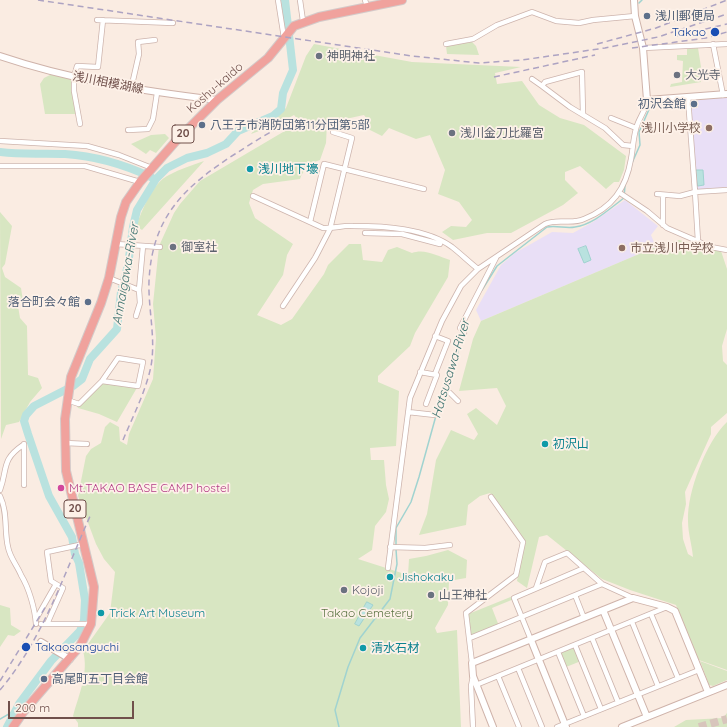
<!DOCTYPE html>
<meta charset="utf-8">
<style>
body{margin:0}
#map{position:relative;width:727px;height:727px;overflow:hidden;background:#faece2;font-family:Quicksand,sans-serif}
canvas{display:block}
.scale{position:absolute;left:8px;top:701px;width:126px;height:18px;box-sizing:border-box;border:2px solid #70504b;border-top:0;padding-left:5px;font-size:12px;line-height:14px;white-space:nowrap;color:#70504b;-webkit-text-stroke:3px #fdf1e8;paint-order:stroke}
</style>
<div id="map">
<canvas width="727" height="727"></canvas>
<div class="scale">200 m</div>
</div>
<script>
const ctx = document.querySelector('canvas').getContext('2d');
ctx.lineJoin = 'round';
function fillPath(path, color) {
  ctx.fillStyle = color;
  ctx.fill(path, 'evenodd');
}
function strokePath(path, color, width, dash) {
  ctx.strokeStyle = color;
  ctx.lineWidth = width;
  ctx.lineCap = dash ? 'butt' : 'round';
  ctx.setLineDash(dash || []);
  ctx.stroke(path);
}
function drawText(font, color, halo, rows, align = 'center') {
  ctx.font = font + ' Quicksand,"Noto Sans JP",sans-serif';
  ctx.lineWidth = 3.5;
  ctx.setLineDash([]);
  ctx.textBaseline = 'middle';
  ctx.strokeStyle = halo;
  ctx.fillStyle = color;
  for (const [text, x, y, turn = 0] of rows) {
    ctx.save();
    ctx.translate(x, y);
    ctx.rotate((+turn || 0) * Math.PI / 180);
    ctx.textAlign = isNaN(turn) ? turn : align;
    if (halo) ctx.strokeText(text, 0, 0);
    ctx.fillText(text, 0, 0);
    ctx.restore();
  }
}
fillPath(new Path2D(`
 M727,97V187L695,191L689,108H698V100Z
 M625,200L658,226L651,235L656,247L481,321L476,310L501,265L515,253L552,232L573,233L593,222Z`), '#e9dff6');
fillPath(new Path2D(`
 M472,42L476,46L479,55L447,54L446,46Z
 M314,44L412,62L521,67L495,73L497,84L522,81L539,105L560,118L584,125L626,156L624,170L619,182H614L606,189L580,166L565,172V180L578,193L563,205L511,233H487L453,240L442,232L451,226L466,227L472,220L459,202L438,194L445,170L430,135L416,139L389,128L382,136L368,129L370,123L364,115L327,123L326,143L320,160C310,163 303,170 300,179L263,184L253,190L249,203L255,218L293,244L287,255L283,275L257,315L281,325L292,319L324,274L328,265L349,244H361L363,260L382,262L388,250L397,247L412,253C424,248 438,256 450,260L448,277L415,333L410,346L378,376V382L399,391L396,446L370,448L371,460H384L386,485L389,499L386,512L375,526L372,550L358,559L408,575L409,559L426,556L448,550L467,560L466,578L449,581L448,605L435,628L437,633L457,630L461,727H78V723L73,716C79,694 89,673 83,651L110,613L115,572L104,559L96,544L78,496L86,456L91,449L101,443L105,427L110,422L119,427L120,441L127,445L129,434L153,379L156,338L153,304L159,246L174,213L180,204L200,181L300,122L294,115L278,124L251,134L255,129L271,121L286,108L306,56Z
 M698,48L701,67L698,72L701,82L670,87L671,84L682,82L683,61L677,60V55H687V49Z
 M52,74L73,79L76,114H45L40,84L44,78Z
 M165,134L169,138L156,153L150,150L146,154L131,144L151,135Z
 M204,161L142,230L136,226C143,209 152,183 169,175C180,169 193,165 204,161Z
 M0,212L12,226L5,264L2,268L5,277L21,288L23,301L18,306L20,318L27,326L28,375L38,378L42,388L30,402L19,422L6,425L1,439Z
 M679,240L721,251L727,269V329L722,346L723,361L727,365V413L711,427V434L685,492L686,504L682,523L683,539L688,554L693,557C692,545 688,533 688,521C687,492 706,442 727,422V670L696,659L676,605L630,590L602,579L547,535L539,537L527,588L517,581L524,542L490,493L480,496L468,505L466,525L419,535L427,514L436,460L451,430L474,440L478,434L467,414L476,408L497,425L506,406L497,388L459,391L473,339L481,321L658,246Z
 M102,381L138,386L117,422L99,414L78,408L76,404Z
 M513,596L514,599L492,608L499,626L470,638L466,615Z
 M0,605L10,608L11,625L21,631L14,636L8,635L0,647Z
 M575,647L581,661L566,667L560,653Z
 M700,661L727,671V680L713,686L709,685Z
 M727,713V727H674L686,720L723,718Z`), '#d8e6c2');
const water = new Path2D(`
 M696,170H703L704,185L698,186Z
 M586,246L591,260L584,263L578,249Z
 M367,602L373,605L359,626L355,624Z`);
fillPath(water, '#b9e2df');
strokePath(water, '#a0d3d0', 1);
strokePath(new Path2D(`
 M639,3L642,0
 M632,163L640,145L639,132L651,105
 M482,290L497,266L547,227C557,225 566,229 575,227C594,224 609,209 624,198L625,185
 M396,545V528L411,502L419,477L442,394L457,357L461,331
 M0,719L14,711
 M339,727L335,710L348,667L360,638L390,599L397,564L396,549`), '#a0d3d0', 1.5);
strokePath(new Path2D(`
 M0,152C22,155 43,153 65,154C96,156 123,164 151,177
 M7,727L19,704L51,661L80,631L84,620L85,600L79,563L75,554L72,537L49,496L28,434L24,421L26,415L34,406L73,386L82,379L90,359L117,329L121,292L128,265L133,227L137,210L156,179L167,168L187,158L207,153L226,144L238,131L273,116L281,109L283,93L293,70L285,0`), '#b9e2df', 8);
strokePath(new Path2D(`
 M699,727L727,719`), '#d8c5bc', 8, [8, 4]);
const street = new Path2D(`
 M278,0L284,38
 M300,0L303,21
 M365,0L367,6
 M97,20L173,23
 M446,44L473,39L497,25L532,12L556,21L579,23L593,20L635,16
 M713,44L723,95
 M643,48L727,44
 M532,79L542,86
 M131,89L139,54L138,42L155,40
 M583,114L582,72L545,82L542,86L570,107L605,128L623,145L633,146
 M611,118L636,128
 M80,124L74,91V77L77,66L98,67L103,20
 M128,130L148,129L153,119L157,93
 M0,141L87,146L119,155L152,168
 M0,166H85L140,182
 M620,193L647,211L667,228L711,247L727,250
 M657,194L680,196L695,192L688,98
 M663,195V225
 M253,196L323,228C333,229 343,225 353,226C384,226 426,228 452,247C461,254 469,262 478,269
 M310,222L324,164L424,189
 M365,233L402,234L440,244
 M698,241L695,192L727,190
 M116,244L160,247
 M109,278L139,290L140,303L136,316
 M139,290L143,246
 M283,306L315,258L330,229L352,138L333,132
 M464,333L460,328L496,258
 M420,372L437,375L426,404
 M435,374L448,341L435,336
 M450,393L458,401
 M67,400L79,404L102,381L118,358L143,362L138,386L102,381
 M408,412L435,415
 M65,443L87,444
 M24,485V444
 M0,490C8,468 1,460 23,445
 M0,496C8,513 4,530 8,547C10,558 17,565 21,575C29,588 35,609 36,624
 M390,547L425,548L450,545
 M388,568L410,398L442,321L461,286L478,269L545,224C558,218 571,225 584,219C612,208 626,189 631,159C633,149 633,139 636,129C638,119 646,111 647,100
 M56,584L51,581L47,552L84,544
 M536,588L545,562L567,553L602,584L633,598
 M575,595L584,618
 M651,614L678,678
 M36,619L56,584L63,588L47,624
 M632,622L658,686
 M41,624H91
 M470,638L602,584
 M592,638L618,702
 M531,640L514,598L584,568
 M575,645L601,709
 M558,652L584,716
 M472,663L466,613L516,575L523,542L491,497
 M518,668L542,727
 M498,676L519,727
 M476,685L667,607
 M473,727L471,686L473,676
 M557,727L699,670`);
const secondary = new Path2D(`
 M634,0L635,16L643,48L647,100L727,94
 M0,56C71,80 143,91 217,100
 M603,610L647,717
 M531,640L566,727
 M41,642L70,659
 M493,727L473,676L472,663L633,598L667,607L675,611L708,692
 M622,727L727,685`);
const highway = new Path2D(`
 M13,727L24,711L80,646L91,624L94,587L66,471L65,419L71,377L101,303L109,278L121,217L126,202L140,182L176,141L217,100L268,58L294,26L319,17L402,0`);
strokePath(street, '#cdb4ad', 6);
strokePath(secondary, '#cfb3aa', 8);
strokePath(highway, '#d4cac9', 10);
strokePath(street, '#fff', 4.5);
strokePath(secondary, '#fff', 6);
strokePath(highway, '#f0a29d', 8);
strokePath(new Path2D(`
 M38,0L412,56L479,63L522,60L605,48L658,37L727,14
 M676,36L727,24
 M597,44L656,28L727,0
 M632,48L706,38L727,32
 M494,77L595,55
 M123,440C133,416 146,391 151,366C156,338 148,309 149,281C152,217 184,187 235,154C251,144 267,133 285,125
 M0,681L46,606
 M0,690C43,639 64,574 91,514`), '#ada3c2', 1.5, [6, 4]);
for (const [x, y, r, color] of [
 [647,16,4,"#5c6f8a"],
 [715,32,5,"#1a4fb4"],
 [319,56,4,"#6b7280"],
 [677,75,4,"#6b7280"],
 [694,104,4,"#5c6f8a"],
 [202,125,4,"#5c6f8a"],
 [709,128,4,"#8d6e63"],
 [452,133,4,"#6b7280"],
 [250,169,4,"#0f9aa8"],
 [173,247,4,"#6b7280"],
 [622,248,4,"#8d6e63"],
 [88,302,4,"#5c6f8a"],
 [545,444,4,"#0f9aa8"],
 [61,488,4,"#d1479c"],
 [390,577,4,"#0f9aa8"],
 [344,590,4,"#6b7280"],
 [431,595,4,"#6b7280"],
 [101,613,4,"#0f9aa8"],
 [26,647,5,"#1a4fb4"],
 [363,648,4,"#0f9aa8"],
 [44,679,4,"#5c6f8a"]
]) {
  const dot = new Path2D();
  dot.arc(x, y, r, 0, 2 * Math.PI);
  ctx.fillStyle = color;
  ctx.fill(dot);
  strokePath(dot, '#fdf1e8', 1.5);
}
for (const [x, y, w] of [
 [183,134,22],
 [75,509,22]
]) {
  const box = new Path2D();
  box.roundRect(x - w / 2, y - 9, w, 18, 3);
  ctx.fillStyle = '#fdf1e8';
  ctx.fill(box);
  strokePath(box, '#70504b', 1);
}
drawText('bold 11px', '#70504b', null, [
 ["20",183,134],
 ["20",75,509]
]);
drawText('12px', '#4e5e75', '#fdf1e8', [
 ["浅川郵便局",655,16],
 ["初沢会館",686,104,"right"],
 ["八王子市消防団第11分団第5部",210,125],
 ["落合町会々館",80,302,"right"],
 ["高尾町五丁目会館",52,679]
], 'left');
drawText('12px', '#164399', '#fdf1e8', [
 ["Takao",706,32],
 ["Takaosanguchi",35,647,"left"]
], 'right');
drawText('12px', '#5b616d', '#fdf1e8', [
 ["神明神社",327,56],
 ["大光寺",685,75],
 ["浅川金刀比羅宮",460,133],
 ["御室社",181,247],
 ["Kojoji",352,590],
 ["山王神社",439,595]
], 'left');
drawText('12px', '#70504b', '#fdf1e8', [
 ["浅川相模湖線",108,83,11],
 ["Koshu-kaido",215,88,-41]
]);
drawText('12px', '#785e54', '#fdf1e8', [
 ["浅川小学校",701,128],
 ["市立浅川中学校",630,248,"left"]
], 'right');
drawText('12px', '#0d838f', '#fdf1e8', [
 ["浅川地下壕",258,169],
 ["初沢山",553,444],
 ["Jishokaku",398,577],
 ["Trick Art Museum",109,613],
 ["清水石材",371,648]
], 'left');
drawText('12px', '#b23c85', '#fdf1e8', [
 ["Mt.TAKAO BASE CAMP hostel",69,488]
], 'left');
drawText('12px', '#5d7544', '#fdf1e8', [
 ["Takao Cemetery",367,613]
]);
drawText('italic 13px', '#407572', '#fdf1e8', [
 ["Annaigawa-River",126,274,-80],
 ["Hatsusawa-River",451,369,-73]
]);
</script>
